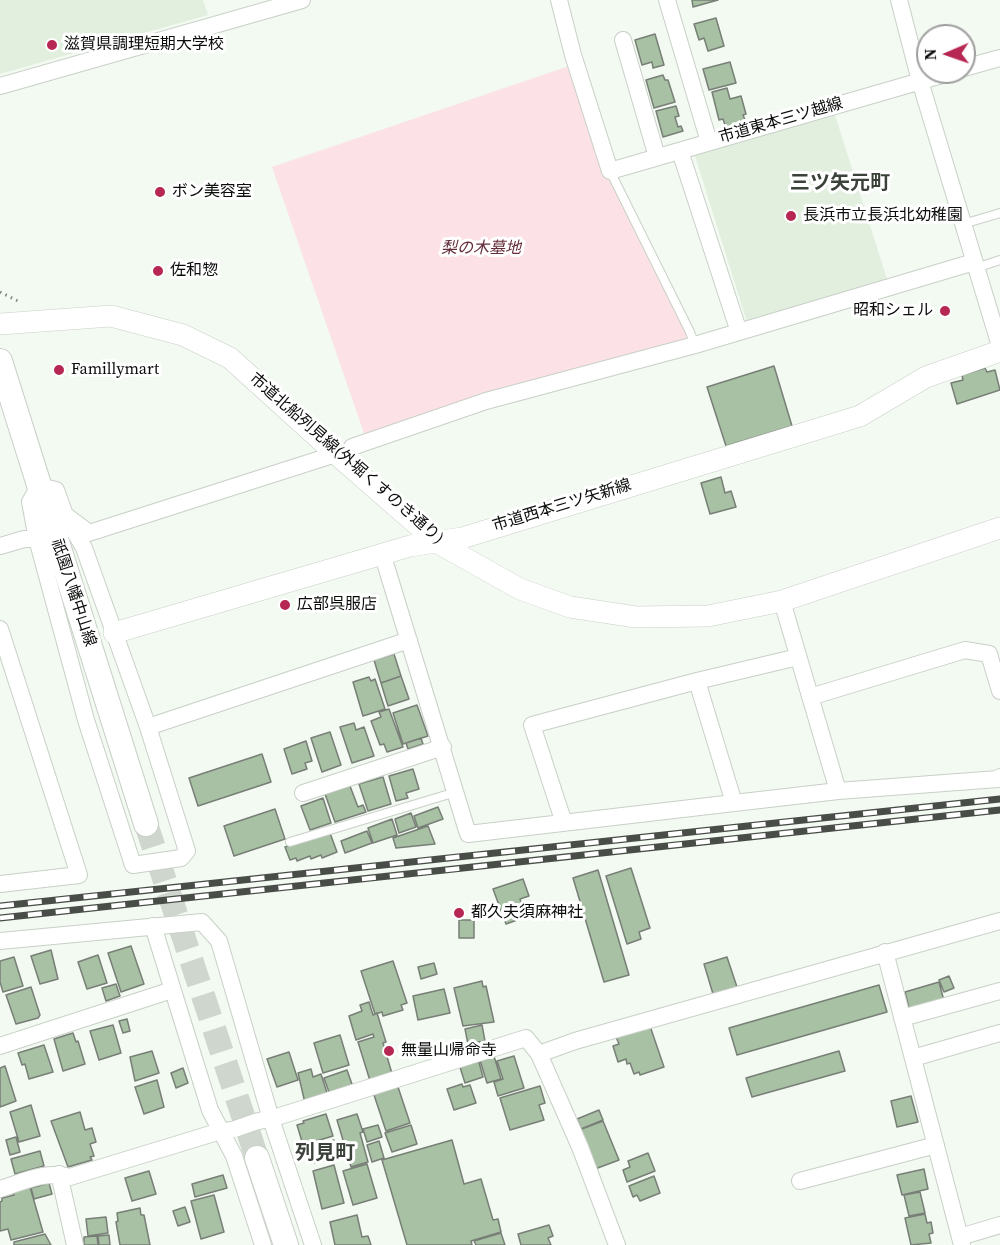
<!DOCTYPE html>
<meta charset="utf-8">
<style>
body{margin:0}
#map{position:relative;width:1000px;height:1245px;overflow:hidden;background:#f2faf1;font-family:"Source Serif 4",serif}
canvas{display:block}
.north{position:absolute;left:916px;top:24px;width:60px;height:60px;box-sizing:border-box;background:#fff;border:2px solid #9d9e9d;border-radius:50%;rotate:268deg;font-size:16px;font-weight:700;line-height:24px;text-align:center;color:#0a0d0a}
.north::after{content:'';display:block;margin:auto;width:21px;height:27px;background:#b72753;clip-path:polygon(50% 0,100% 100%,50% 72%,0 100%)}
</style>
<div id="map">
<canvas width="1000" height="1245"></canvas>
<div class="north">N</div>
</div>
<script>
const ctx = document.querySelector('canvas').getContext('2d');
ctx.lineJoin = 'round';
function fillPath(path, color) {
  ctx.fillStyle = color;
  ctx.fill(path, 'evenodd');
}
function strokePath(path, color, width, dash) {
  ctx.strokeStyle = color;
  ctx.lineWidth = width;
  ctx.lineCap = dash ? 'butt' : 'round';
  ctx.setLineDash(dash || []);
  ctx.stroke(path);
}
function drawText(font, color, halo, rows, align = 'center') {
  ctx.font = font + ' "Source Serif 4","Noto Sans JP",serif';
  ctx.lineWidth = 6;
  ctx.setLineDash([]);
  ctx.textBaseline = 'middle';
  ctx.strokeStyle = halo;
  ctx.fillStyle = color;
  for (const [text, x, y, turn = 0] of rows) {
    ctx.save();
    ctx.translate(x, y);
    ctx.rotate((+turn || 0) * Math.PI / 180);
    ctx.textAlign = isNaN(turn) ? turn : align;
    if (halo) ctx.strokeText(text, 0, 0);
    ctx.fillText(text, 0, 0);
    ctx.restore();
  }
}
fillPath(new Path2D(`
 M0,0H203L208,15L0,74Z
 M835,115L887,279L747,322L694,153Z`), '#e2efdf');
fillPath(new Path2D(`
 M575,64L602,163L692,344L366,439L272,167Z`), '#fce2e6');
const building = new Path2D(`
 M692,0H718L693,7Z
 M716,18L724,46L708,51L704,38L699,40L694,24Z
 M655,34L664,65L653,68L652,62L642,65L635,40Z
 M730,62L736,83L709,90L703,69Z
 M663,75L665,80H668L675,102L654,108L646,80Z
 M727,88L730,99L741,96L746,114L743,115L745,120L726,128L723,119L719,120L712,92Z
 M676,106L679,116L675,117L678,127L681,126L683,131L663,137L656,111Z
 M774,366L792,426L726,446L707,387Z
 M985,368L987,372L995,370L1000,390L957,404L951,383L963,380L962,375Z
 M721,477L725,493L731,491L736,507L710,514L701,483Z
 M394,654L401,676L381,683L374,660Z
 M401,676L409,699L388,706L381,683Z
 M369,677L371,681L375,679L385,709L363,716L353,682Z
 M417,705L428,736L403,744L393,713Z
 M389,709L403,747L387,752L384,744L380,745L371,721L381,717L379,712Z
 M354,723L356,730L364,727L374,756L352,763L340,727Z
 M330,732L341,765L322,772L311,738Z
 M421,738L423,744L408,749L406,743Z
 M306,741L312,761L305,763L307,769L292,774L284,749Z
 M262,754L271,782L198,806L189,778Z
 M413,769L419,789L406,793L408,798L396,801L389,776Z
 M383,777L391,804L368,811L359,784Z
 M350,786L358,807L363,805L366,812L335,822L325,794Z
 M323,798L331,823L310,830L301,806Z
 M438,807L443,819L418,828L414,816Z
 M275,809L285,839L234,856L224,826Z
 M411,813L416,827L399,833L395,819Z
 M392,819L397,835L373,843L368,828Z
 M428,826L435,844L396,848L393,838Z
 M367,831L372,843L345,853L341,841Z
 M330,833L337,852L322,858L321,855L311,859L310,856L297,861L296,858L290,860L285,847Z
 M631,868L650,928L639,932L641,939L627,944L606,876Z
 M598,870L629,975L604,982L573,878Z
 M523,879L529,896L520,899L526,917L506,924L493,889Z
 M459,920H474V938H459Z
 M131,946L144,984L121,992L108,953Z
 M51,950L58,979L40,984L31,956Z
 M98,955L107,983L87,989L78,962Z
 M14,957L23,986L3,992L0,982V961Z
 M727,957L737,987L713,994L704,964Z
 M393,961L407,1003L401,1005L403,1010L383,1016L382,1012L375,1014L361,971Z
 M434,963L437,974L421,979L418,967Z
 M949,976L954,988L944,992L939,980Z
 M482,981L483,987L486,986L494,1022L463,1026L454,988Z
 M939,982L944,1001L909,1008L905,992Z
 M116,984L120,996L106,1001L102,988Z
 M879,985L887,1012L737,1055L729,1028Z
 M31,987L40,1015L38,1018L16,1024L6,995Z
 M444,989L450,1013L418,1020L413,996Z
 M369,1002L373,1015L377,1013L386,1042L383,1043L393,1077L371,1084L358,1042L374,1037L373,1034L356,1040L349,1016L362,1011L360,1005Z
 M127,1019L130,1031L123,1033L119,1021Z
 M113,1025L121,1053L99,1060L90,1031Z
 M482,1025L485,1041L468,1044L465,1029Z
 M650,1026L664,1067L640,1075L639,1072L634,1074L630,1063L627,1064L626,1059L618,1062L613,1046L619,1044L616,1037Z
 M73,1033L76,1042L78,1041L85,1064L63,1071L54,1039Z
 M340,1035L349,1065L323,1073L314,1043Z
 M44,1045L53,1072L29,1079L25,1064L22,1065L18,1053Z
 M152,1051L159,1073L135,1081L130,1057Z
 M839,1051L845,1071L752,1097L746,1078Z
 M289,1052L298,1080L277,1087L267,1059Z
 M493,1053L501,1079L487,1083L479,1057Z
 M514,1056L524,1088L498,1096L494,1082L503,1079L497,1061Z
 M478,1059L483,1077L465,1083L459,1064Z
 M5,1066L16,1101L0,1107V1068Z
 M183,1068L188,1083L176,1088L171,1073Z
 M311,1069L313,1077L321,1074L327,1093L305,1103L298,1073Z
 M347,1070L353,1087L330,1095L324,1078Z
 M157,1080L164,1107L144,1114L135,1087Z
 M397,1084L410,1123L386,1131L373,1092Z
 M462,1084L463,1087L470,1085L476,1103L454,1110L447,1089Z
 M540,1086L545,1103L539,1105L544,1120L510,1130L500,1098Z
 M911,1096L918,1122L897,1127L891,1101Z
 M31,1105L40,1136L19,1142L10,1112Z
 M599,1110L603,1120L581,1129L577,1119Z
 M80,1112L85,1130L92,1128L96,1142L90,1144L94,1156L90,1157L92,1160L68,1167L51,1121Z
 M326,1114L333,1136L303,1145L297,1125L304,1123L303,1121Z
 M357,1114L363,1132L360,1133L368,1162L351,1167L337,1120Z
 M603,1121L619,1160L595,1169L579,1130Z
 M378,1125L382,1137L367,1142L363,1129Z
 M411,1125L417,1144L392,1152L385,1133Z
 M16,1137L20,1152L10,1155L6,1140Z
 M334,1140L339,1156L315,1163L310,1147Z
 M452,1140L464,1184L481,1179L493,1220L498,1219L501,1232L471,1241L472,1245H407L382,1160Z
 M379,1141L384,1158L372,1162L367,1145Z
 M40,1151L44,1166L15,1174L11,1159Z
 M648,1153L655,1171L627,1182L623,1170L630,1167L628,1161Z
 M367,1164L377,1198L353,1205L343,1171Z
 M334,1165L344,1203L322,1209L313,1171Z
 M924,1169L928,1189L902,1195L897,1175Z
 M149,1171L156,1194L132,1201L125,1178Z
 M223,1175L227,1188L195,1197L192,1184Z
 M654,1176L660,1193L640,1201L637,1195L633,1197L629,1186Z
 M49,1183L52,1194L34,1199L31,1188Z
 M30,1187L43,1232L11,1240L8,1229L0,1231V1202L2,1201V1198L14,1195L13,1191Z
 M920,1192L925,1213L909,1216L904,1195Z
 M214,1195L224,1232L201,1239L191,1201Z
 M185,1207L190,1222L178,1226L173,1211Z
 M140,1208L141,1215H144L150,1245H120L116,1222L118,1221L117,1213Z
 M925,1214L927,1223L931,1222L933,1233L929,1234L931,1243L911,1245L905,1218Z
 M357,1215L362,1237L368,1236L371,1245H335L330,1222Z
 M106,1217L108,1233L88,1236L86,1219Z
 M549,1225L553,1236L548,1238L551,1245H521L518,1234Z
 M501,1233L505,1245H476L474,1241Z
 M45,1234L51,1245H14V1242Z
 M109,1235L110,1245H99L98,1236Z
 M97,1236L98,1245H84V1237Z`);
fillPath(building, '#a8c0a4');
strokePath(building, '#777f76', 1.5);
strokePath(new Path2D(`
 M146,824L257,1158`), '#cfd6ce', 24, [24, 12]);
const service = new Path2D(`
 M610,171L690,332L695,345
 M963,224L1000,213
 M976,268L1000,260
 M290,842L456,792`);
const minor = new Path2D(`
 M559,0L573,55L610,171L952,72
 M667,0L709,142
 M899,0L920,81L1000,346
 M623,40L657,157
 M964,68L1000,58
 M0,86L302,0
 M680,151L739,332
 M352,447L486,401L695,345L974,262
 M37,539L86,720L133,865L181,858L187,851L148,727L84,548L65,515
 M0,546L24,539H37L30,502L39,486L56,490L65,515L89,533L336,454
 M382,553L468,834L734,803L697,681
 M782,601L838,791
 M0,629L79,875L0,884
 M810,697L965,650L989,654L1000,691
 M148,727L409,640
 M303,793L443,747
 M734,803L838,791L998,779L1000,777
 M564,823L532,725L697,681L798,657
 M153,926L210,1110L234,1156L263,1245
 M0,941L202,922L219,941L271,1119L313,1245
 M885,952L962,1245
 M902,1018L1000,991
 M0,1046L172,990
 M539,1054L580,1147L617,1245
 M913,1058L1000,1033
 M255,1122L280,1116L526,1038L539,1054L575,1041L1000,921
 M59,1174L75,1245
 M800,1181L936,1145
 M0,1189C23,1182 46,1170 70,1177L214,1133L230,1130
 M960,1237L1000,1225`);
const tertiary = new Path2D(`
 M0,324L111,316L183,335L230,358L336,454L438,543L520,589L570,607L636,617L708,616L782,601L1000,528
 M114,633L410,546L462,538L860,416L926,377L1000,351`);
const secondary = new Path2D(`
 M0,361L146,824
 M257,1158L286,1245`);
strokePath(service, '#c8d0c7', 10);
strokePath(minor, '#c8d0c7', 18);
strokePath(tertiary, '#c8d0c7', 22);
strokePath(secondary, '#c8d0c7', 26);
strokePath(new Path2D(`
 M0,292L20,302`), '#818680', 3, [1.5, 4.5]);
strokePath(service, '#fff', 8);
strokePath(minor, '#fff', 16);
strokePath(tertiary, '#fff', 21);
strokePath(secondary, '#fff', 24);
const rail = new Path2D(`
 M0,906L1000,799
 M0,918L1000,810`);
strokePath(rail, '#494d48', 7);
strokePath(rail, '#fff', 4.5, [14]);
const minorBridge = new Path2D(`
 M235,1129L255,1122`);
strokePath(minorBridge, '#c8d0c7', 18, []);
strokePath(minorBridge, '#fff', 16);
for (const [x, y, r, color] of [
 [52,45,6,"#b72753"],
 [160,192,6,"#b72753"],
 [791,216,6,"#b72753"],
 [158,271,6,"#b72753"],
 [945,311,6,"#b72753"],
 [59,370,6,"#b72753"],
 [285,605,6,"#b72753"],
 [459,913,6,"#b72753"],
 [389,1051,6,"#b72753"]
]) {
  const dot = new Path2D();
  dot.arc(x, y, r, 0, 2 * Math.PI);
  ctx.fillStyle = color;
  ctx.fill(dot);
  strokePath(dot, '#fff', 2);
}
drawText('16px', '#0a0d0a', '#fff', [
 ["滋賀県調理短期大学校",64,45],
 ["ボン美容室",172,192],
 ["長浜市立長浜北幼稚園",803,216],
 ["佐和惣",170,271],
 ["昭和シェル",933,311,"right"],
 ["Famillymart",71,370],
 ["広部呉服店",297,605],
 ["都久夫須麻神社",471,913],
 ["無量山帰命寺",401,1051]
], 'left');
drawText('16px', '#0a0d0a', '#fff', [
 ["市道東本三ツ越線",781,121,-16],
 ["市道北船列見線(外堀くすのき通り)",346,459,41],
 ["市道西本三ツ矢新線",562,506,-17],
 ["祇園八幡中山線",73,593,72]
]);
drawText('italic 16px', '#632e39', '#fff', [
 ["梨の木墓地",481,249]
]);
drawText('bold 20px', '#3b423a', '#fff', [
 ["三ツ矢元町",840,184],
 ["列見町",325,1154]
]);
</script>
